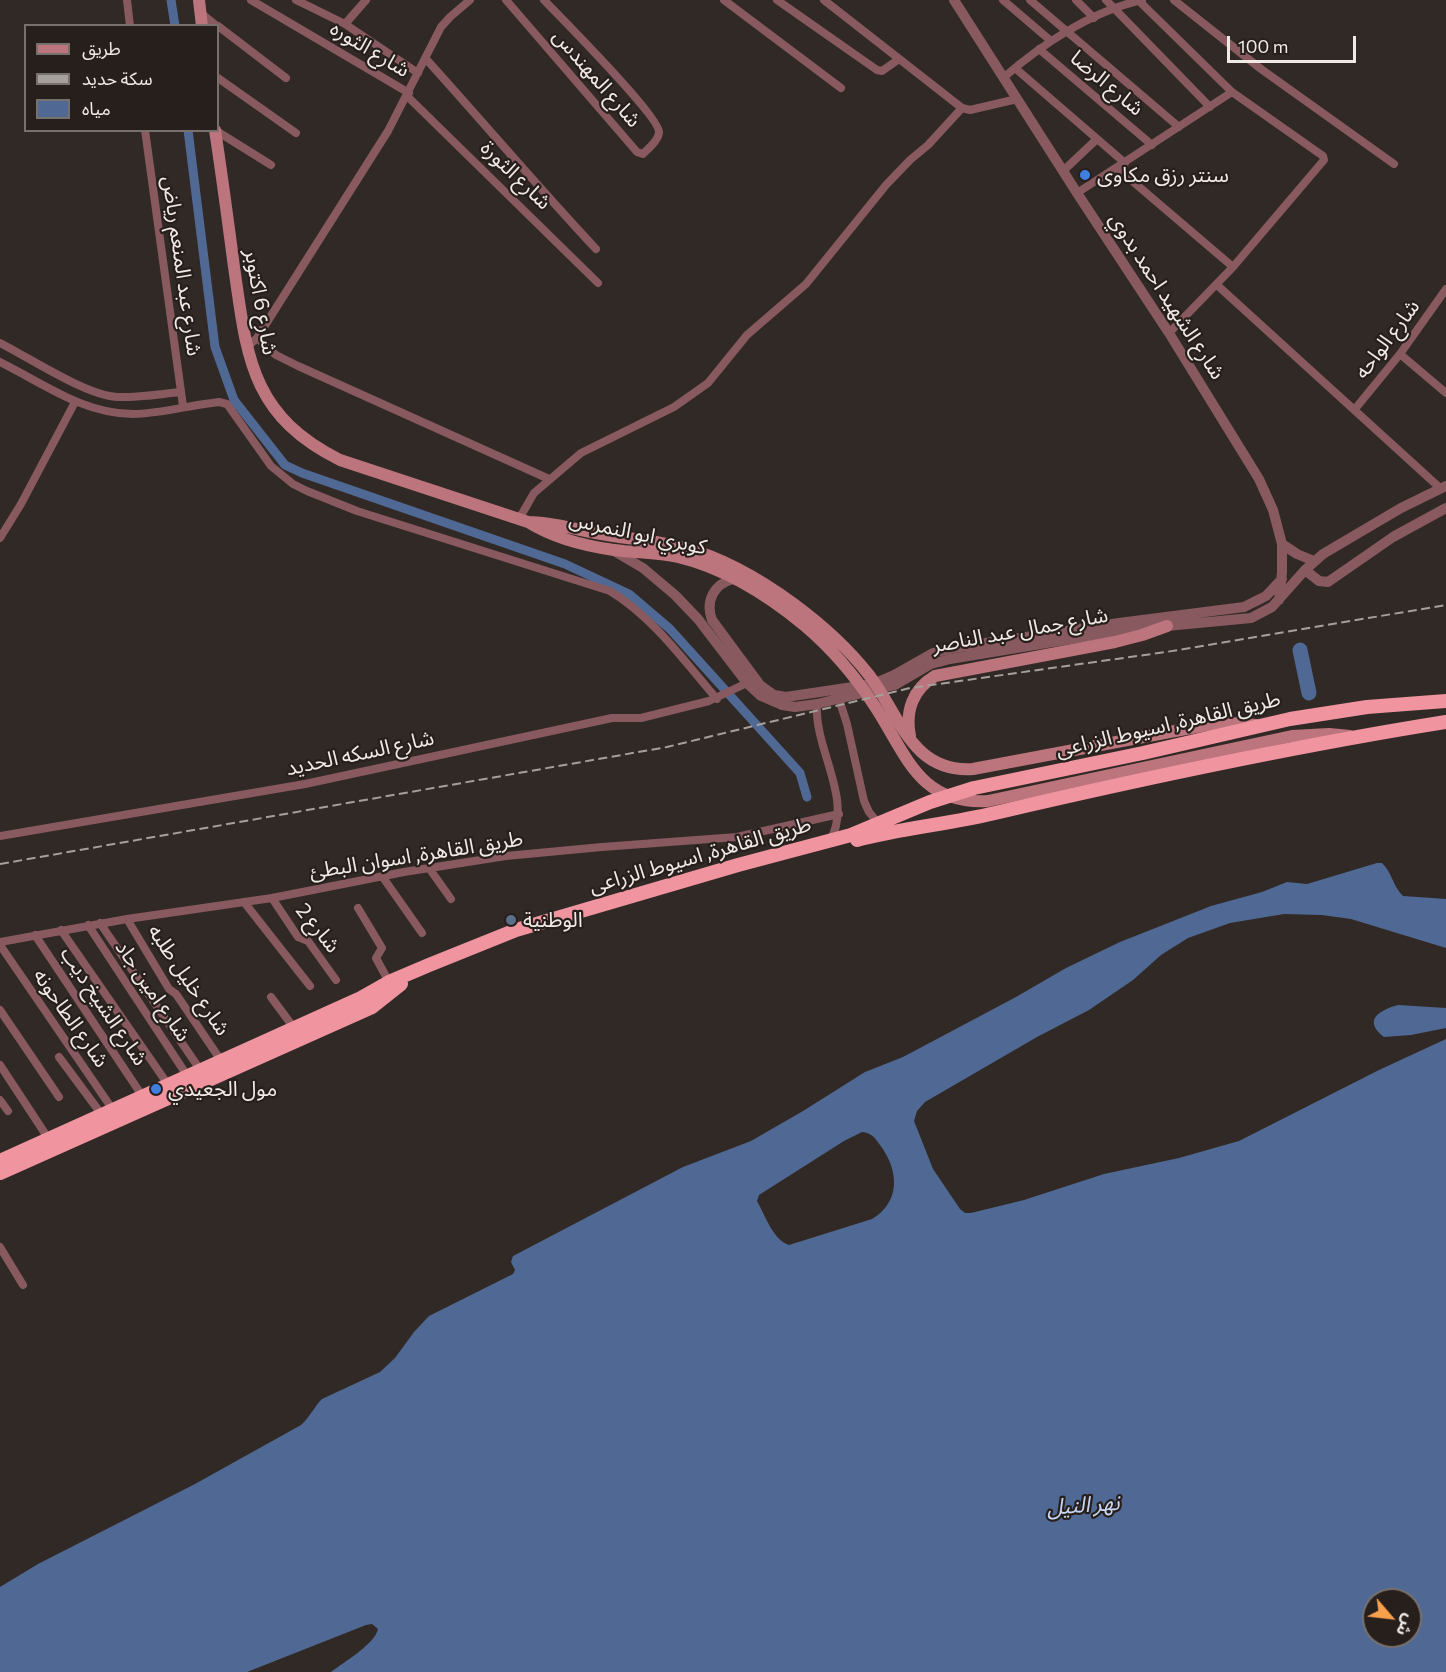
<!DOCTYPE html>
<meta charset="utf-8">
<style>
body{margin:0}
#map{position:relative;width:1446px;height:1672px;overflow:hidden;background:#312925;font-family:Commissioner,"Noto Sans Arabic",sans-serif}
canvas{display:block}
.legend{position:absolute;left:24px;top:24px;width:195px;height:108px;box-sizing:border-box;background:#271f1b;border:2px solid #77706d;margin:0;padding:8px 10px;list-style:none;font-size:18px;color:#f0eae7}
.legend li{display:flex;align-items:center;gap:12px;height:30px}
.legend b{width:30px;border:2px solid #77706d}
.north{position:absolute;left:1362px;top:1588px;width:60px;height:60px;box-sizing:border-box;background:#271f1b;border:2px solid #77706d;border-radius:50%;rotate:118deg;font-size:16px;font-weight:700;line-height:24px;text-align:center;color:#f0eae7}
.north::after{content:'';display:block;margin:auto;width:21px;height:27px;background:#f9a04d;clip-path:polygon(50% 0,100% 100%,50% 72%,0 100%)}
.scale{position:absolute;left:1227px;top:36px;width:129px;height:27px;box-sizing:border-box;border:3px solid #f0eae7;border-top:0;padding-left:8px;font-size:18px;line-height:21px;white-space:nowrap;color:#f0eae7;-webkit-text-stroke:4px #271f1b;paint-order:stroke}
</style>
<div id="map">
<canvas width="1446" height="1672"></canvas>
<ul class="legend">
<li><b style="height:8px;background:#bc747d"></b>طريق</li>
<li><b style="height:8px;background:#a6a09c"></b>سكة حديد</li>
<li><b style="height:16px;background:#506994"></b>مياه</li>
</ul>
<div class="north">ش</div>
<div class="scale">100 m</div>
</div>
<script>
const ctx = document.querySelector('canvas').getContext('2d');
ctx.lineJoin = 'round';
function fillPath(path, color) {
  ctx.fillStyle = color;
  ctx.fill(path, 'evenodd');
}
function strokePath(path, color, width, dash) {
  ctx.strokeStyle = color;
  ctx.lineWidth = width;
  ctx.lineCap = dash ? 'butt' : 'round';
  ctx.setLineDash(dash || []);
  ctx.stroke(path);
}
function drawText(font, color, halo, rows, align = 'center') {
  ctx.font = font + ' Commissioner,"Noto Sans Arabic",sans-serif';
  ctx.lineWidth = 4.5;
  ctx.setLineDash([]);
  ctx.textBaseline = 'middle';
  ctx.strokeStyle = halo;
  ctx.fillStyle = color;
  for (const [text, x, y, turn = 0] of rows) {
    ctx.save();
    ctx.translate(x, y);
    ctx.rotate((+turn || 0) * Math.PI / 180);
    ctx.textAlign = isNaN(turn) ? turn : align;
    if (halo) ctx.strokeText(text, 0, 0);
    ctx.fillText(text, 0, 0);
    ctx.restore();
  }
}
fillPath(new Path2D(`
 M1377,863H1382C1392,872 1393,887 1403,896L1446,899V948L1351,919L1322,915L1284,914L1230,923L1188,938L1161,955L1133,980L1089,1010L1037,1037L925,1102L917,1111L914,1121L933,1169L960,1209L965,1213H971L1024,1200L1104,1174L1179,1158L1239,1141L1379,1070L1446,1039V1672H331C344,1662 375,1644 378,1629L372,1624L366,1625L247,1672H0V1587L38,1564L195,1484L301,1425C310,1417 314,1407 322,1399L380,1372L395,1358L414,1332L429,1316L513,1274L515,1270L511,1262L513,1256L683,1167L751,1141L803,1111L865,1072L903,1057L1016,997L1066,968L1120,942L1211,906L1262,892L1287,882L1307,884ZM862,1132C872,1133 875,1138 880,1145C899,1170 901,1202 872,1219L789,1245C773,1240 765,1215 757,1201L759,1195L844,1141ZM1374,1600H1410V1636H1374Z
 M1398,1005L1446,1008V1028L1411,1035L1384,1037C1362,1020 1380,1010 1398,1005Z`), '#506994');
strokePath(new Path2D(`
 M171,0L175,26
 M188,130L215,347L234,400L285,465L302,473L565,564L629,594L670,629L800,773L807,797`), '#506994', 9);
strokePath(new Path2D(`
 M1300,650L1309,693`), '#506994', 15);
strokePath(new Path2D(`
 M127,0L130,26
 M251,0L409,93
 M296,0L345,24L418,73
 M506,0L637,152L643,154C648,149 659,140 659,132C659,116 561,18 544,0
 M724,0L841,88
 M777,0L877,70L882,71L899,59
 M824,0L962,108L970,110L1017,99
 M1003,0L1051,41
 M1030,0L1179,127
 M1076,0L1094,18
 M1106,0L1210,107
 M1174,0L1261,69L1394,164
 M1139,1L1232,92L1323,156L1324,160L1233,267L1169,333
 M201,13L217,26
 M345,24L366,0
 M218,26L286,78
 M1039,49L1152,145
 M426,59C483,122 538,187 596,249
 M1015,68L1125,163
 M218,78L296,133
 M1003,78C1042,44 1092,11 1142,0
 M407,96L598,283
 M145,130L183,406
 M215,130L271,165
 M1117,168L1233,267
 M1063,171L1097,139
 M1077,193L1232,92
 M1217,285L1440,488
 M257,338L276,355L298,366L549,479
 M0,343C30,358 85,395 117,397C138,398 160,394 181,392
 M247,347L257,338L388,131L441,27L450,17L470,0
 M1400,354L1446,393
 M0,362C43,383 83,414 133,414C158,414 186,406 212,403L219,402L227,404L271,466L293,484L307,491L357,511L610,591C653,617 684,661 717,699
 M1355,409L1400,354L1446,289
 M519,519L534,493L581,453L674,407L708,383L747,335L806,284L886,185L910,160L928,145L962,108
 M0,538L21,504L75,402
 M839,699L847,724L864,801L869,812L878,823
 M817,704C814,750 854,799 830,841
 M0,836L305,784L612,718H641L709,701L747,683
 M429,868L451,899
 M382,876L422,933
 M272,898L298,937L308,941L336,980
 M244,902L310,986
 M358,908L382,948L376,958L389,982
 M127,919L169,989L176,994L222,1062
 M100,923L201,1071
 M88,925L188,1077
 M61,930L169,1086
 M35,935L143,1097
 M0,942L127,919L272,898L404,872L506,856L602,847L737,837L839,814
 M0,945L113,1110
 M271,997L294,1028
 M0,1010L59,1097
 M59,1057L102,1115
 M0,1065L48,1138
 M0,1100L8,1111
 M0,1247L23,1285`), '#885a60', 8);
strokePath(new Path2D(`
 M954,0L1077,193L1169,333L1259,479L1273,510L1282,544V572L1279,600
 M1282,544L1297,554L1314,561
 M614,551L643,568L675,595L698,619L747,683L761,696L782,705L795,707L817,704L895,685L931,664L950,659L1095,635L1167,626L1251,618L1272,607L1305,570L1323,554L1401,508L1446,486
 M1305,570L1319,581L1328,582L1393,537L1446,508
 M733,579C714,584 705,601 712,620L760,685L774,695L786,697L873,684L894,675L933,653L953,648L1119,623L1244,607L1266,596L1282,579`), '#885a60', 10);
strokePath(new Path2D(`
 M199,0L202,26
 M215,130C222,176 228,221 234,267C247,356 250,415 340,460L528,522C552,537 585,546 614,550C635,553 657,552 678,557C724,568 769,596 805,626C832,649 855,676 874,705C906,753 918,805 988,801L1292,736L1329,734L1350,736
 M529,522C552,522 573,529 596,533C625,539 656,540 685,548C724,558 761,580 794,604C821,624 848,648 869,675C900,715 911,773 973,769L1207,725L1233,723L1256,725
 M910,736C905,711 913,689 935,676L1115,642L1142,635L1167,626`), '#bc747d', 12);
strokePath(new Path2D(`
 M857,840C902,828 950,824 995,813C1145,778 1295,746 1446,722
 M0,1161L359,999L389,982L429,965L516,930L738,865L851,835L930,802L974,788L1143,753L1290,719L1367,707L1446,701
 M0,1173L372,1007L401,984`), '#f094a0', 14);
strokePath(new Path2D(`
 M0,864L667,747L910,688L1166,652L1446,605`), '#a6a09c', 2, [9, 4.5]);
for (const [x, y, r, color] of [
 [1085,175,6,"#3f7fe0"],
 [511,920,6,"#5c6f8a"],
 [156,1089,6,"#3f7fe0"]
]) {
  const dot = new Path2D();
  dot.arc(x, y, r, 0, 2 * Math.PI);
  ctx.fillStyle = color;
  ctx.fill(dot);
  strokePath(dot, '#271f1b', 2);
}
drawText('21px', '#f0eae7', '#271f1b', [
 ["شارع الثوره",370,49,31],
 ["شارع المهندس",597,78,49],
 ["شارع الرضا",1107,83,40],
 ["شارع الثورة",516,175,44],
 ["شارع عبد المنعم رياض",182,266,82],
 ["شارع الشهيد احمد بدوي",1167,296,57],
 ["شارع 6 اكتوبر",261,302,80],
 ["شارع الواحه",1387,339,-53],
 ["كوبري ابو النمرس",638,533,12],
 ["شارع جمال عبد الناصر",1020,630,-10],
 ["طريق القاهرة, اسيوط الزراعى",1168,724,-13],
 ["شارع السكه الحديد",360,753,-12],
 ["طريق القاهرة, اسوان البطئ",416,855,-9],
 ["طريق القاهرة, اسيوط الزراعى",700,855,-16],
 ["شارع 2",318,928,51],
 ["شارع خليل طلبه",189,980,56],
 ["شارع امين جاد",153,991,56],
 ["شارع الشيخ ديب",104,1006,56],
 ["شارع الطاحونه",71,1018,55]
]);
drawText('21px', '#f0eae7', '#271f1b', [
 ["سنتر رزق مكاوى",1097,175],
 ["الوطنية",523,920],
 ["مول الجعيدي",168,1089]
], 'left');
drawText('italic 22px', '#c7d7f3', '#271f1b', [
 ["نهر النيل",1083,1505,-4]
]);
</script>
